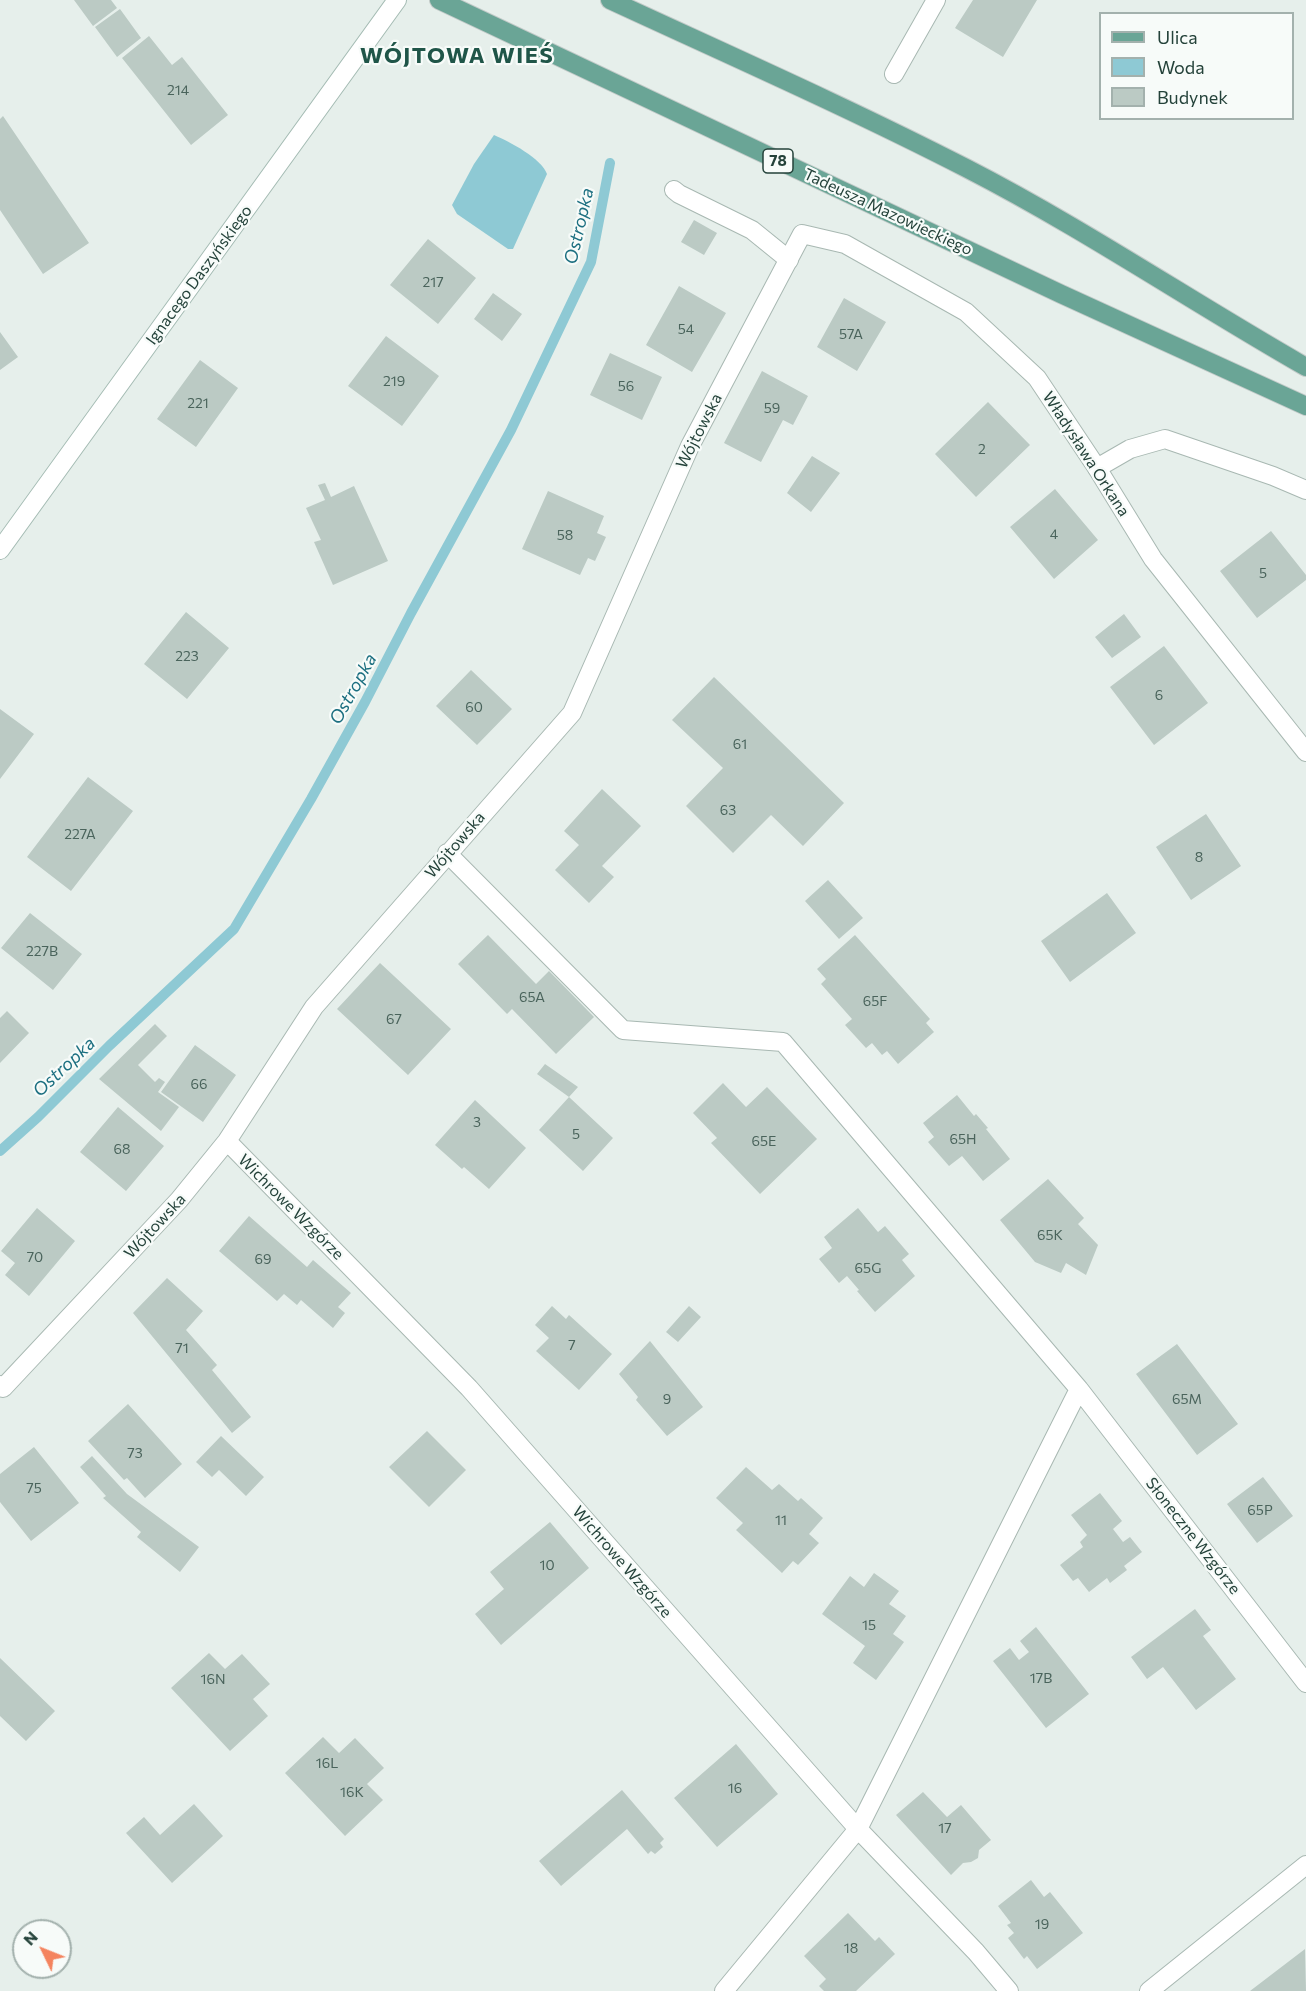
<!DOCTYPE html>
<meta charset="utf-8">
<style>
body{margin:0}
#map{position:relative;width:1306px;height:1991px;overflow:hidden;background:#e6efeb;font-family:Commissioner,sans-serif}
canvas{display:block}
.legend{position:absolute;left:1099px;top:12px;width:195px;height:108px;box-sizing:border-box;background:#f7fbf9;border:2px solid #a3b1ad;margin:0;padding:8px 10px;list-style:none;font-size:18px;color:#24423a}
.legend li{display:flex;align-items:center;gap:12px;height:30px}
.legend b{width:30px;border:2px solid #a3b1ad}
.north{position:absolute;left:12px;top:1919px;width:60px;height:60px;box-sizing:border-box;background:#f7fbf9;border:2px solid #a3b1ad;border-radius:50%;rotate:313deg;font-size:16px;font-weight:700;line-height:24px;text-align:center;color:#24423a}
.north::after{content:'';display:block;margin:auto;width:21px;height:27px;background:#f4845f;clip-path:polygon(50% 0,100% 100%,50% 72%,0 100%)}
</style>
<div id="map">
<canvas width="1306" height="1991"></canvas>
<ul class="legend">
<li><b style="height:8px;background:#6aa596"></b>Ulica</li>
<li><b style="height:16px;background:#8ec9d4"></b>Woda</li>
<li><b style="height:16px;background:#bbcac4"></b>Budynek</li>
</ul>
<div class="north">N</div>
</div>
<script>
const ctx = document.querySelector('canvas').getContext('2d');
ctx.lineJoin = 'round';
function fillPath(path, color) {
  ctx.fillStyle = color;
  ctx.fill(path, 'evenodd');
}
function strokePath(path, color, width, dash) {
  ctx.strokeStyle = color;
  ctx.lineWidth = width;
  ctx.lineCap = dash ? 'butt' : 'round';
  ctx.setLineDash(dash || []);
  ctx.stroke(path);
}
function drawText(font, color, halo, rows, align = 'center') {
  ctx.font = font + ' Commissioner,sans-serif';
  ctx.lineWidth = 4.5;
  ctx.setLineDash([]);
  ctx.textBaseline = 'middle';
  ctx.strokeStyle = halo;
  ctx.fillStyle = color;
  for (const [text, x, y, turn = 0] of rows) {
    ctx.save();
    ctx.translate(x, y);
    ctx.rotate((+turn || 0) * Math.PI / 180);
    ctx.textAlign = isNaN(turn) ? turn : align;
    if (halo) ctx.strokeText(text, 0, 0);
    ctx.fillText(text, 0, 0);
    ctx.restore();
  }
}
fillPath(new Path2D(`
 M494,135C510,142 541,158 547,174L513,249H508L457,214L452,205L474,164Z`), '#8ec9d4');
strokePath(new Path2D(`
 M0,1151L38,1117L109,1046L234,929L311,799L365,702L411,613L511,430L591,262L610,163`), '#8ec9d4', 10);
fillPath(new Path2D(`
 M74,0H111L117,8L93,26Z
 M973,0H1037L1003,57L955,28Z
 M120,9L141,38L117,57L95,27Z
 M149,36L172,65L182,57L228,115L191,145L122,58Z
 M3,116L89,243L43,274L0,210V119Z
 M694,220L717,233L704,255L681,242Z
 M428,239L476,278L438,324L390,285Z
 M679,286L726,313L692,372L646,345Z
 M493,293L522,314L502,341L474,319Z
 M844,298L886,322L857,371L817,347Z
 M0,332L18,357L0,370Z
 M386,336L439,376L402,426L348,386Z
 M610,353L662,377L642,420L590,395Z
 M200,360L238,388L196,447L157,419Z
 M762,371L808,396L793,425L783,420L761,462L724,443Z
 M988,402L1030,445L976,497L935,454Z
 M812,456L840,473L811,512L787,493Z
 M325,483L331,497L354,486L388,561L333,585L314,542L321,540L306,508L325,500L318,485Z
 M1055,489L1098,540L1054,579L1010,527Z
 M548,491L604,516L597,533L606,537L595,561L588,558L580,575L522,549Z
 M1271,531L1306,575V580L1257,618L1220,571Z
 M186,612L229,648L187,699L144,664Z
 M1124,614L1141,637L1112,658L1095,637Z
 M1164,646L1208,703L1154,745L1110,687Z
 M471,670L512,709L477,745L436,706Z
 M714,677L844,803L803,846L771,815L733,853L686,806L723,768L672,720Z
 M0,709L34,734L0,779Z
 M88,777L133,811L71,891L27,857Z
 M602,789L641,826L602,866L614,877L589,903L555,870L579,845L564,831Z
 M1206,814L1241,866L1191,900L1156,847Z
 M828,880L863,918L839,939L805,901Z
 M1107,893L1136,933L1070,982L1041,941Z
 M30,913L82,954L53,990L1,948Z
 M488,935L536,984L549,971L594,1017L556,1054L512,1009L507,1014L458,964Z
 M855,935L930,1019L926,1023L934,1032L898,1064L887,1051L882,1055L872,1043L866,1048L845,1025L852,1019L821,984L826,979L817,969Z
 M380,963L451,1029L408,1075L337,1009Z
 M7,1011L29,1033L0,1063V1018Z
 M155,1024L167,1036L138,1065L155,1082L159,1078L165,1082L158,1092L179,1107L161,1131L99,1079Z
 M195,1045L236,1075L203,1122L161,1092Z
 M545,1064L578,1087L569,1097L613,1138L583,1171L539,1130L569,1097L537,1074Z
 M723,1083L746,1107L767,1087L817,1139L760,1194L711,1143L717,1138L693,1113Z
 M957,1095L974,1116L976,1114L988,1128L986,1129L1010,1159L983,1181L962,1156L949,1166L928,1142L934,1137L923,1123Z
 M475,1100L526,1148L489,1189L464,1167L462,1169L435,1145Z
 M118,1107L164,1146L126,1191L80,1152Z
 M1048,1179L1084,1218L1078,1224L1098,1245L1086,1275L1066,1263L1061,1273L1035,1262L1000,1220Z
 M37,1208L75,1241L29,1296L5,1275L15,1263L1,1251Z
 M858,1208L878,1232L885,1226L909,1254L902,1260L915,1276L875,1312L857,1291L859,1290L847,1276L839,1283L819,1259L832,1248L824,1237Z
 M249,1216L307,1267L313,1260L351,1293L338,1307L345,1313L333,1328L301,1300L297,1305L284,1294L277,1301L219,1251Z
 M167,1278L203,1311L186,1330L217,1365L212,1370L251,1417L232,1433L133,1313Z
 M552,1306L566,1319L569,1315L612,1354L579,1390L536,1351L549,1338L535,1325Z
 M689,1306L701,1317L678,1342L666,1332Z
 M650,1341L703,1407L667,1436L636,1400L638,1397L619,1374Z
 M1177,1344L1238,1424L1197,1455L1136,1374Z
 M128,1404L182,1464L145,1498L127,1478L124,1480L88,1441Z
 M427,1431L466,1470L429,1507L389,1467Z
 M221,1436L264,1477L246,1496L219,1470L212,1477L196,1462Z
 M34,1447L79,1503L31,1541L0,1502V1474Z
 M92,1456L127,1494L199,1547L180,1572L137,1537L141,1532L103,1498L106,1496L80,1467Z
 M746,1467L772,1490L779,1484L798,1501L801,1498L823,1518L809,1534L819,1543L798,1565L793,1561L782,1573L736,1530L743,1523L716,1498Z
 M1263,1477L1293,1516L1257,1543L1227,1504Z
 M1100,1493L1122,1521L1113,1529L1123,1542L1130,1537L1142,1552L1124,1566L1127,1570L1110,1583L1107,1578L1089,1592L1078,1578L1073,1581L1060,1565L1083,1547L1080,1542L1087,1535L1071,1515Z
 M550,1522L589,1568L501,1645L475,1614L504,1589L490,1572Z
 M874,1573L899,1591L889,1604L906,1616L893,1634L904,1642L876,1680L853,1663L865,1646L822,1614L850,1576L864,1587Z
 M1195,1609L1211,1630L1203,1636L1236,1679L1196,1710L1163,1667L1147,1679L1131,1657Z
 M1036,1627L1089,1694L1046,1728L993,1661L1010,1648L1019,1660L1029,1652L1020,1641Z
 M209,1653L225,1669L242,1654L270,1684L253,1699L268,1716L230,1751L171,1688Z
 M0,1658L55,1711L26,1741L0,1716Z
 M323,1737L339,1753L355,1738L384,1768L367,1784L383,1800L345,1836L285,1773Z
 M736,1744L778,1794L717,1847L674,1798Z
 M622,1790L664,1839L660,1843L663,1847L655,1854L651,1851L648,1854L627,1829L561,1886L539,1861Z
 M923,1792L947,1817L961,1805L991,1840L979,1850L978,1858L971,1862L963,1863L951,1875L896,1815Z
 M194,1804L223,1836L172,1883L126,1833L144,1817L160,1835Z
 M1031,1880L1044,1897L1050,1892L1083,1933L1037,1969L1027,1956L1024,1959L1008,1938L1014,1933L1007,1925L1011,1923L998,1906Z
 M848,1913L875,1941L879,1937L895,1954L856,1991H824L819,1986L826,1979L804,1956Z
 M1305,1949L1306,1991H1250Z`), '#bbcac4');
const service = new Path2D(`
 M674,190L679,194L752,230L789,260
 M1097,468L1130,449L1165,439L1273,476L1306,490`);
const minor = new Path2D(`
 M894,74L936,0
 M447,853L623,1030L783,1042L1079,1389L1306,1683
 M227,1141L469,1388L858,1829L976,1952L1009,1991
 M0,1385L3,1388L179,1200L227,1141L314,1007L572,713L690,446L802,234L845,244L966,312L1037,378L1097,468L1153,559L1306,752
 M724,1991L858,1829L1079,1389
 M1149,1991L1306,1865`);
const secondary = new Path2D(`
 M0,550L397,0`);
const primary = new Path2D(`
 M439,0L1061,294L1306,406
 M610,0C729,55 849,108 966,168C1083,228 1192,302 1306,367`);
strokePath(service, '#a8b8b2', 20);
strokePath(minor, '#a8b8b2', 20);
strokePath(secondary, '#a4bbb3', 20);
strokePath(primary, '#c2cac8', 20);
strokePath(service, '#fff', 18);
strokePath(minor, '#fff', 18);
strokePath(secondary, '#fff', 18);
strokePath(primary, '#6aa596', 18);
drawText('14px', '#4a645c', null, [
 ["214",178,90],
 ["217",433,282],
 ["54",686,329],
 ["57A",851,334],
 ["219",394,381],
 ["56",626,386],
 ["221",198,403],
 ["59",772,408],
 ["2",982,449],
 ["4",1054,534],
 ["58",565,535],
 ["5",1263,573],
 ["223",187,656],
 ["6",1159,695],
 ["60",474,707],
 ["61",740,744],
 ["63",728,810],
 ["227A",80,834],
 ["8",1199,857],
 ["227B",42,951],
 ["65A",532,997],
 ["65F",875,1001],
 ["67",394,1019],
 ["66",199,1084],
 ["3",477,1122],
 ["5",576,1134],
 ["65H",963,1139],
 ["65E",764,1141],
 ["68",122,1149],
 ["65K",1050,1235],
 ["70",35,1257],
 ["69",263,1259],
 ["65G",868,1268],
 ["7",572,1345],
 ["71",182,1348],
 ["9",667,1399],
 ["65M",1187,1399],
 ["73",135,1453],
 ["75",34,1488],
 ["65P",1260,1510],
 ["11",781,1520],
 ["10",547,1565],
 ["15",869,1625],
 ["17B",1041,1678],
 ["16N",213,1679],
 ["16L",327,1763],
 ["16",735,1788],
 ["16K",352,1792],
 ["17",945,1828],
 ["19",1042,1924],
 ["18",851,1948]
]);
for (const [x, y, w] of [
 [778,161,30]
]) {
  const box = new Path2D();
  box.roundRect(x - w / 2, y - 12, w, 24, 4.5);
  ctx.fillStyle = '#f7fbf9';
  ctx.fill(box);
  strokePath(box, '#24423a', 1.5);
}
drawText('bold 15px', '#24423a', null, [
 ["78",778,161]
]);
drawText('16px', '#24423a', '#f7fbf9', [
 ["Tadeusza Mazowieckiego",888,212,25],
 ["Ignacego Daszyńskiego",199,275,-54],
 ["Wójtowska",699,431,-63],
 ["Władysława Orkana",1086,454,57],
 ["Wójtowska",455,845,-49],
 ["Wichrowe Wzgórze",291,1207,45],
 ["Wójtowska",155,1226,-47],
 ["Słoneczne Wzgórze",1193,1536,52],
 ["Wichrowe Wzgórze",622,1562,49]
]);
drawText('italic 18px', '#1c6f80', '#f7fbf9', [
 ["Ostropka",579,226,-77],
 ["Ostropka",353,689,-61],
 ["Ostropka",64,1067,-43]
]);
ctx.letterSpacing = '1.5px';
drawText('bold 22px', '#1f5548', '#f7fbf9', [
 ["WÓJTOWA WIEŚ",457,56]
]);
ctx.letterSpacing = '0px';
</script>
